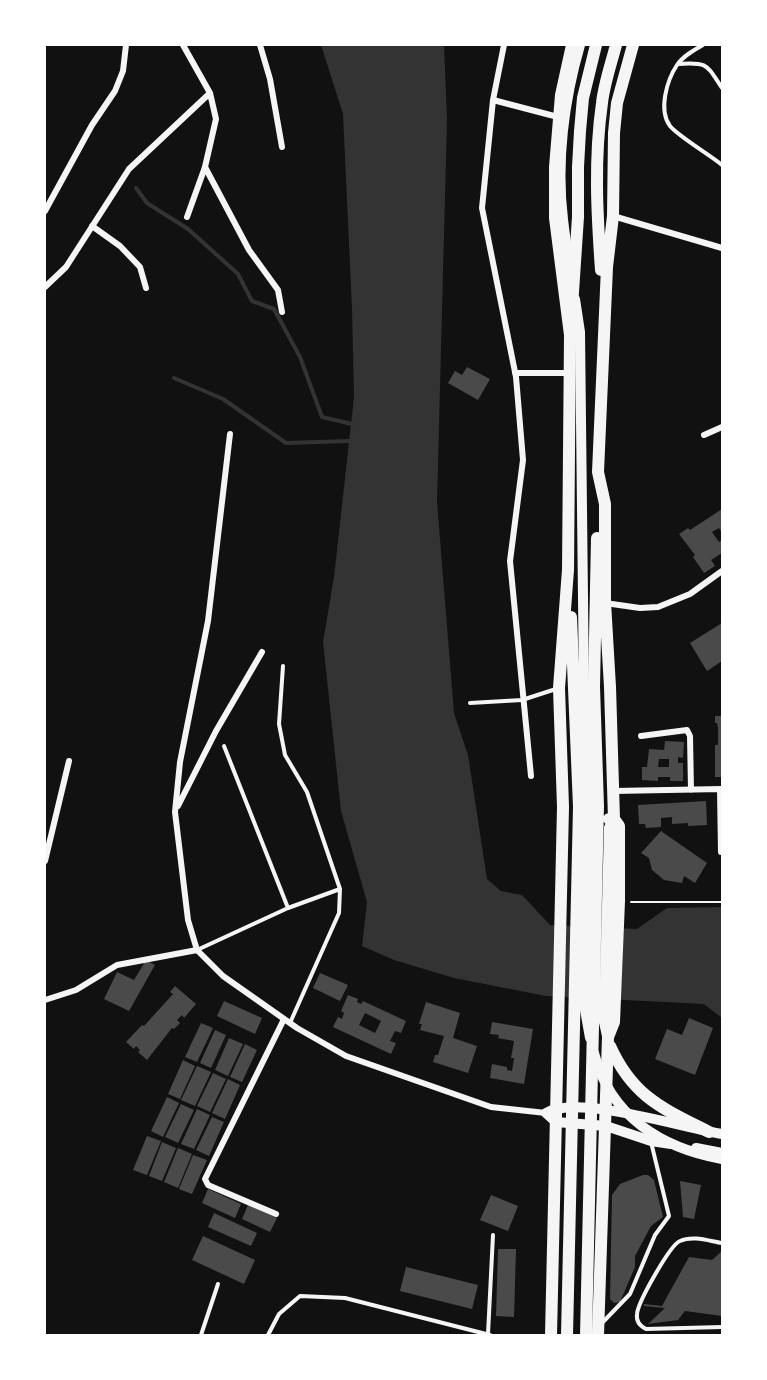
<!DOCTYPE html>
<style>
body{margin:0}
#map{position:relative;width:767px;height:1380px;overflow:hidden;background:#111;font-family:Montserrat,sans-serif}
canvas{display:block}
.frame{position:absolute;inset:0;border:46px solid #fff;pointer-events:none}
</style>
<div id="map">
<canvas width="767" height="1380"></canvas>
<div class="frame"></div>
</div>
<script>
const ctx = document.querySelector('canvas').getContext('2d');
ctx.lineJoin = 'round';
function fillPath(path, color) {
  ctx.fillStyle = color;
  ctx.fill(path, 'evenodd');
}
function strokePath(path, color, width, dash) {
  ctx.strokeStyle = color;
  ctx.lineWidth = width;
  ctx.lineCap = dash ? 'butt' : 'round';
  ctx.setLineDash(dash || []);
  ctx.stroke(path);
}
fillPath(new Path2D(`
 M321,45H444L447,120L437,502L454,713L468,755L487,879L501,891L522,895L550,925L637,929L667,908L722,907V1018L704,1004L546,996L454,978L394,960L362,946L367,902L341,811L323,642L334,577L354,397L352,308L343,114Z`), '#333');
strokePath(new Path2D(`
 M136,188L147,203L188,229L238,274L252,301L274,309L300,357L322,417L356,425
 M174,378L223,399L286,443L350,441`), '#333', 4);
fillPath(new Path2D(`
 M467,367L490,379L478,400L448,383L455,371L462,375Z
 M722,509V533L719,528L712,532L719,542L722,540V553L711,560L715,566L704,573L693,557L695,555L679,534L688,528L690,530Z
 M722,623V661L707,671L690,643Z
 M715,716H722V777H715V745H718V728L717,723H715Z
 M665,741L684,742L683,758L678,757V763H683V781H670V777H658V781L642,780V767H647L649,749L664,750ZM659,759H669V767H658Z
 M706,801L707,825L688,826V823L672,824V817L661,818V827L646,828L645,824H639L638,805Z
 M661,831L707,863L695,883L684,876L682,883L664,880L652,870L649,858L641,853Z
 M146,960L155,965L129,1011L104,999L117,972L134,980Z
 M320,973L348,985L340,1001L313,988Z
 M175,986L196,1004L184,1018L182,1015L177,1020L180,1023L174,1029L172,1028L147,1060L138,1052L140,1050L136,1046L134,1049L126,1042L142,1025L144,1026L173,994L170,992Z
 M348,995L358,999L357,1002L361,1004L363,1001L406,1021L401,1033L395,1031L390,1041L396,1043L391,1054L333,1027L338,1017L342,1019L344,1013L341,1011ZM365,1013L381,1021L375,1033L359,1025Z
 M224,1001L262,1018L255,1034L217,1016Z
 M426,1002L460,1013L453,1038L477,1046L468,1073L433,1062L435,1055H438L444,1036L420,1030L422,1024H419Z
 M689,1018L713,1028L695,1075L655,1059L667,1029L682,1035Z
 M492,1022L533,1029L524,1084L490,1078L492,1064L507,1067V1070L512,1071L514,1058H511L514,1041L498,1038L499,1035L490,1034Z
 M201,1023L213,1028L197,1062L185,1057Z
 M215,1030L226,1035L211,1068L200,1063Z
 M229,1038L243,1044L228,1076L215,1070Z
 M245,1044L257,1050L242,1082L230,1077Z
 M183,1060L195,1066L180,1099L168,1094Z
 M197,1066L211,1072L195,1106L181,1100Z
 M213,1073L226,1079L210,1112L197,1106Z
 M228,1079L240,1085L225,1119L212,1113Z
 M167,1097L179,1103L163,1137L151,1131Z
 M181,1104L194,1110L178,1143L165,1137Z
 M197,1109L210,1115L194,1149L181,1144Z
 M212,1117L224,1122L209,1156L196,1150Z
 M147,1136L161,1141L147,1175L133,1170Z
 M162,1142L176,1148L162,1181L149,1176Z
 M178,1148L192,1154L178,1188L164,1182Z
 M193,1155L207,1160L192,1194L179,1189Z
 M643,1175H648L654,1180L663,1217L651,1226L635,1256V1267L620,1302L614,1303L610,1299L612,1195L620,1184Z
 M680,1181L701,1185L694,1219L683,1217Z
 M208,1189L241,1204L235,1218L202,1203Z
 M491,1195L518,1206L508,1231L480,1220Z
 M248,1205L277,1218L270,1232L242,1219Z
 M214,1213L257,1233L251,1246L208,1227Z
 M203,1236L255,1260L244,1284L192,1260Z
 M498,1249H516L514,1317L496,1316Z
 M722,1251V1316L685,1311L678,1320L648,1324L665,1308L644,1306V1304L662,1306L689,1257L712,1260Z
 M406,1267L478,1285L472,1309L400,1291Z`), '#4a4a4a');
strokePath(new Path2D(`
 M631,902H722`), '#f5f5f5', 2);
strokePath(new Path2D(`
 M703,45C694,50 683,56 677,65C667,80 658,110 670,126C678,136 710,155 722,165
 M678,64C708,62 706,64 722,88
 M283,666L279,724L285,755L307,792L340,889L339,913L290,1023
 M470,703L522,700L556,689
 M224,746L288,908
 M197,950L288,908L340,889
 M722,1243C709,1241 693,1235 680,1241C670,1245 638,1302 637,1314C636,1321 640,1326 646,1329L722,1327
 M602,1323L630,1294L655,1235L669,1216L651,1142
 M488,1334L493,1235
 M201,1335L218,1284
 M268,1335L279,1314L300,1296L345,1298L490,1335`), '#f5f5f5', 4);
strokePath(new Path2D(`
 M183,45L210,93L216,119L205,167L187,217
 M260,45L270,79L282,147
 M504,45L493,100L482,208L516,377L523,460L510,561L531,776
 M493,100L558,117
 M205,167L249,250L278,290L282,312
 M45,211L92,125L115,91L123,71L126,45
 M613,216L722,248
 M92,226L120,246L140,267L146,288
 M45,287L66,267L129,169L210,93
 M515,373H570
 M230,434L208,621L180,762L175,812L188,920L197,950L223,976L297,1028L346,1056L491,1107L546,1113
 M704,435L722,427
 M605,603L640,608L658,607L690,594L722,571
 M641,736L687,730L690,736L691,790
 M720,790L721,852
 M613,791L722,789
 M178,806L216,731L262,652
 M45,861L69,761
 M45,1000L76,990L117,965L197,950
 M276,1214L208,1185L205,1179L284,1019`), '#f5f5f5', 6);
strokePath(new Path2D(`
 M671,1144L651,1141L606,1126L556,1122L546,1113C578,1094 683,1128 722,1134
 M696,1148L722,1153`), '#f5f5f5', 10);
strokePath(new Path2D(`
 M571,275C568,256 565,238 563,219C556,162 564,100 580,45
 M575,299L580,332L584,687L588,806L584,1004L590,1038
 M594,1053C610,1116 661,1148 722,1159`), '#f5f5f5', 10);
strokePath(new Path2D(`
 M601,270C597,214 594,159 602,103C604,84 611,64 616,45
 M572,307L578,217V167L580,131L583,98L596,45
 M608,1036L605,1022L610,828L614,819H609
 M610,1046C633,1097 662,1108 709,1132
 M551,1335L563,807L559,688L568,570L570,335L555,218V167L561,95L572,45
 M567,1335L579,807L571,617
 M586,1335L598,806L594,687L597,538
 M598,1335L608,1037L614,1022L619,901V826L614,819L610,687L605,602V504L598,472L607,267L613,216L614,133L617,103L633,45`), '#f5f5f5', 12);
</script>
